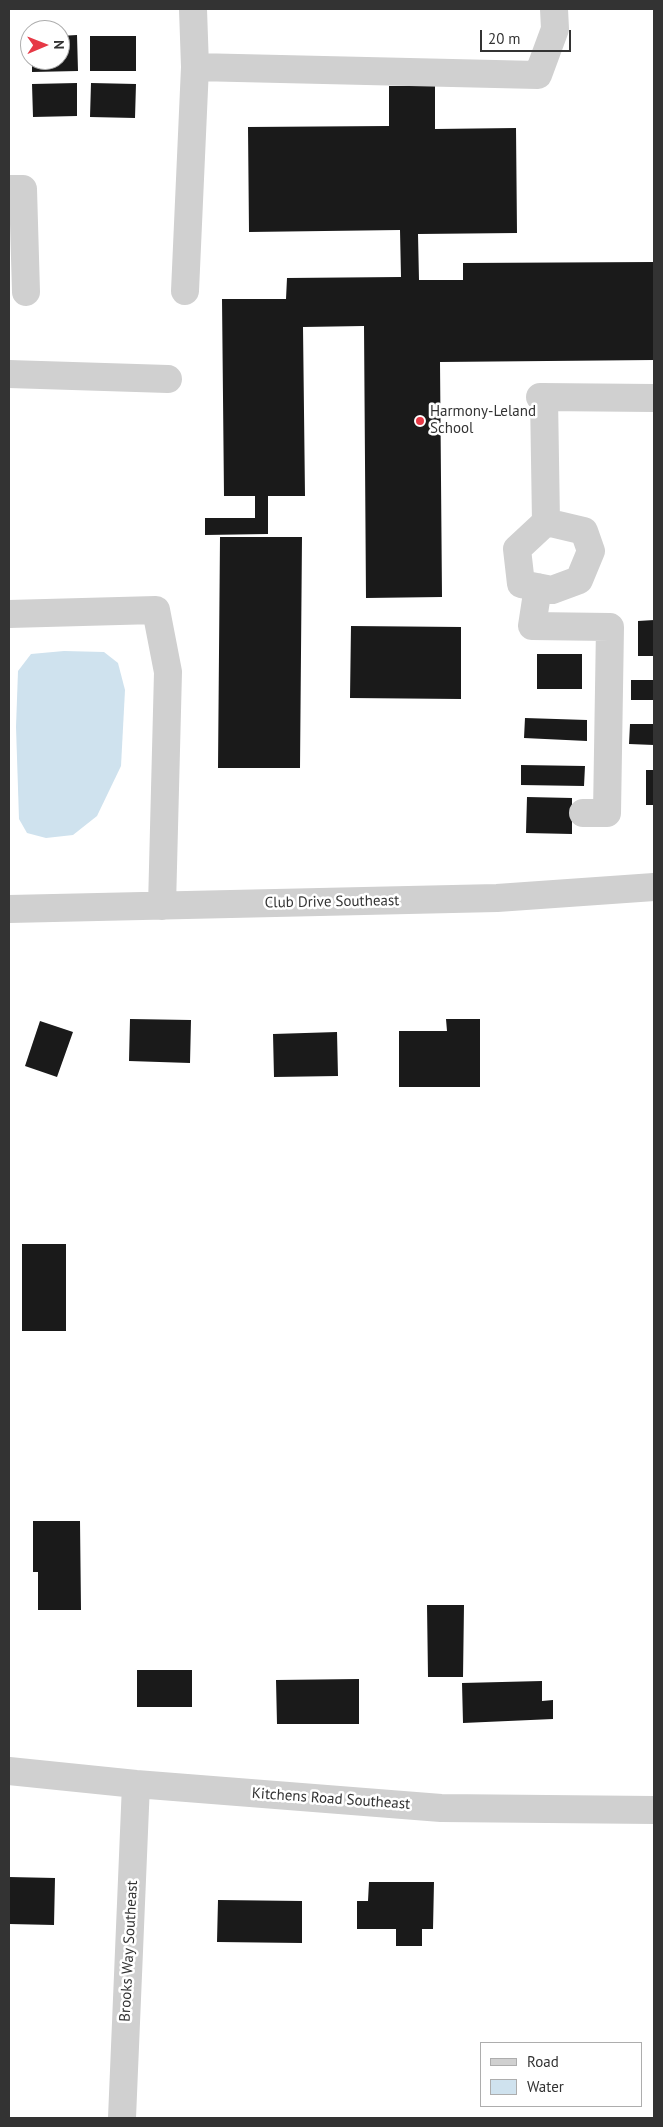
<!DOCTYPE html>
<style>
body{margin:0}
#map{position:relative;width:663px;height:2127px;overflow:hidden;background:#fff;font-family:"PT Sans",sans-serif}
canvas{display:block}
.frame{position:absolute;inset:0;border:10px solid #333;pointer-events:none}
.legend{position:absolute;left:480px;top:2042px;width:162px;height:65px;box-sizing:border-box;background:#fff;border:1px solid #adadad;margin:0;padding:6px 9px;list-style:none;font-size:15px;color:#333}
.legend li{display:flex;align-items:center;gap:10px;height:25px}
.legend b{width:25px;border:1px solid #adadad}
.north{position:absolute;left:20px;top:20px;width:50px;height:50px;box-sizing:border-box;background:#fff;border:1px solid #adadad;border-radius:50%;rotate:89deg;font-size:14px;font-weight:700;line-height:20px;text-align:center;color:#333}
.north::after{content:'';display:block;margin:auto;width:18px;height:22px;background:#e63946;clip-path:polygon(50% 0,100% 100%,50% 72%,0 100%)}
.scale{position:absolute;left:480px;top:30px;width:91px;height:22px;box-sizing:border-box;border:2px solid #333;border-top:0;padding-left:6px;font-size:15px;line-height:18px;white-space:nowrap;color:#333;-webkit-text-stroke:4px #fff;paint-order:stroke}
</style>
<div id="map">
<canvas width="663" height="2127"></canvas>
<div class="frame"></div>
<ul class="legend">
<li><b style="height:6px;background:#d0d0d0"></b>Road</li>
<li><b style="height:14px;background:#cfe2ee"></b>Water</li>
</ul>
<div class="north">N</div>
<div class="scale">20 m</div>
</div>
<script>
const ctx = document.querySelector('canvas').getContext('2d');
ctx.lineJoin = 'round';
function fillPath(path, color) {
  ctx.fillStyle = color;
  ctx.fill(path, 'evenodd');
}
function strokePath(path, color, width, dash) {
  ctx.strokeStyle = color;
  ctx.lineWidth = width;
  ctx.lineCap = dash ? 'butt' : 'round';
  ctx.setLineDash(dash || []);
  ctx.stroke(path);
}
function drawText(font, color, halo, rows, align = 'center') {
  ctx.font = font + ' "PT Sans",sans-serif';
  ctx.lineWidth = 5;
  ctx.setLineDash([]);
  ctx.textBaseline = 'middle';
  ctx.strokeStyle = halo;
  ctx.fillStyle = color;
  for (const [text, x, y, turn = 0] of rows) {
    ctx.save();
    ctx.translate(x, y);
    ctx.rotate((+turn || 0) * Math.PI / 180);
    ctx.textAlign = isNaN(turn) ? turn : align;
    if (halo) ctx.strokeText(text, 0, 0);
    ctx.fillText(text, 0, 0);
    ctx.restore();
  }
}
fillPath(new Path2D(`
 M64,651L104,652L118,663L125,690L121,766L97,816L73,835L46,838L27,833L19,819L16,727L18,671L31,654Z`), '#cfe2ee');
fillPath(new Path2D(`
 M77,35L78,71L32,72V60H60V36Z
 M90,36H136V71H90Z
 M77,83V116L33,117L32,84Z
 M91,83L136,84L135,118L90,117Z
 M389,86H435V129L516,128L517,233L418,234L419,280H463V263L654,262V360L440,362L442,597L366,598L364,326L303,327L305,496H268V534L205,535V518H255V496H224L222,299H286L287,278L401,277L400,230L249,232L248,127L389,126Z
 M220,537H302L300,768H218Z
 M654,620V656H638V621Z
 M351,626L461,627V699L350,698Z
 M537,654H582V689H537Z
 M631,680H654V700H631Z
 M525,718L587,720V741L524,738Z
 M630,724H654V745L629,744Z
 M521,765L585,766L584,786L521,785Z
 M646,770H654V805H646Z
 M527,797L572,798V834L526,833Z
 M130,1019L191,1020L190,1063L129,1061Z
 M446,1019H480V1087H399V1031H447Z
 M40,1021L73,1032L57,1077L25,1066Z
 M337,1032L338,1076L274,1077L273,1034Z
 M22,1244H66V1331H22Z
 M33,1521H80L81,1610H38V1572H33Z
 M427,1605H464L463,1677H428Z
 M137,1670H192V1707H137Z
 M359,1679V1724H277L276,1680Z
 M542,1681V1701L553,1700V1719L463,1723L462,1683Z
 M9,1877L55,1878L54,1925L9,1924Z
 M369,1882H434L433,1929H422V1946H396V1929H357V1901H368Z
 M218,1900L302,1901V1943L217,1942Z`), '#1a1a1a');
strokePath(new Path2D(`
 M195,67L538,75L555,29L554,9
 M9,189H23L26,292
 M185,291L195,67L193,9
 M9,374L168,379
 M540,397L654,398
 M544,397L546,522L584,531L591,551L579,580L552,590L521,584L517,549L546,522
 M538,587L532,626L610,627L607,813H583
 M9,614L156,610L168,672L162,906
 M9,909L497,898L654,887
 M9,1771L136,1784L441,1808L654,1810
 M122,2118L136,1784`), '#d0d0d0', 28);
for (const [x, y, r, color] of [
 [420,421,5,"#e63946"]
]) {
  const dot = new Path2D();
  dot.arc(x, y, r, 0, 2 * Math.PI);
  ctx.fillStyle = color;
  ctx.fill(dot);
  strokePath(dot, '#fff', 2);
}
drawText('15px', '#333', '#fff', [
 ["Harmony-Leland",430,412],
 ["School",430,429]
], 'left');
drawText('15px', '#333', '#fff', [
 ["Club Drive Southeast",332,902,-1],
 ["Kitchens Road Southeast",331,1799,4],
 ["Brooks Way Southeast",129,1951,-87]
]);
</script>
